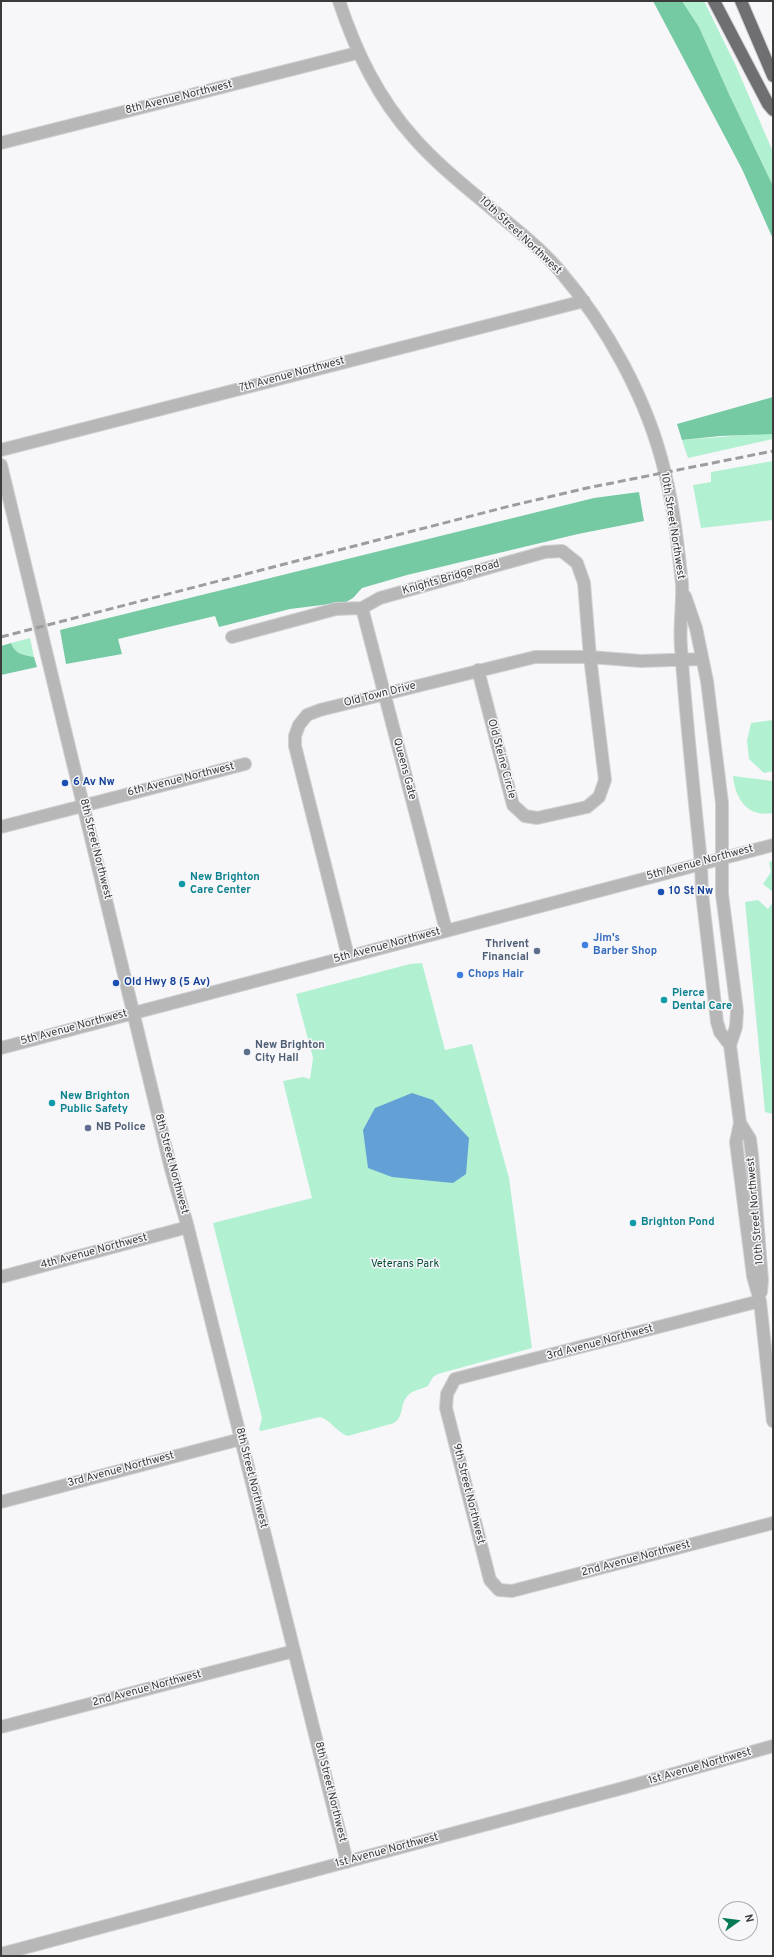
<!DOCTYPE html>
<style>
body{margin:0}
#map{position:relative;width:774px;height:1957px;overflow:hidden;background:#f7f7fa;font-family:Overpass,sans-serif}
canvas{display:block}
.frame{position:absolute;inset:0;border:2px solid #3b3b3c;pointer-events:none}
.north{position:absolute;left:718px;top:1901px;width:40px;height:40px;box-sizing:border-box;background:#f7f7fa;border:1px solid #acacae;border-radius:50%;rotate:76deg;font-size:11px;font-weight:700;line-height:16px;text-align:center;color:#3b3b3c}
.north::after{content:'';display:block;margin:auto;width:14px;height:18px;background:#067a56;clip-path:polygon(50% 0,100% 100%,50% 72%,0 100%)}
</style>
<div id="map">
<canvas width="774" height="1957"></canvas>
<div class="frame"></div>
<div class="north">N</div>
</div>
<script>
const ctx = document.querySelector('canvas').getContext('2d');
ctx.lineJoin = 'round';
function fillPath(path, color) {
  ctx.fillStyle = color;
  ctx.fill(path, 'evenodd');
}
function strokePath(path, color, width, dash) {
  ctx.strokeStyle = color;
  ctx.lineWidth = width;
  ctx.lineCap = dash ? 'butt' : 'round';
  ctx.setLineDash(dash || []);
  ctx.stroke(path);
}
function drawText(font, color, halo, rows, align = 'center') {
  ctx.font = font + ' Overpass,sans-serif';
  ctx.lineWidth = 3;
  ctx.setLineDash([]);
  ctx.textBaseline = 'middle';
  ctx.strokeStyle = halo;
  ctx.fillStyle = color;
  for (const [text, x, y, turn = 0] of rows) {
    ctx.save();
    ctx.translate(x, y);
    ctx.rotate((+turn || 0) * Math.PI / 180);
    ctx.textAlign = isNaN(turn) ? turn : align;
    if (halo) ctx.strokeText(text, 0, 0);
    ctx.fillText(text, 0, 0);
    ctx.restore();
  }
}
fillPath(new Path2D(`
 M682,1H704L736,66L773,152V186L729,94L699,27Z
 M771,433L773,434V439L688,458L682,440Z
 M773,461V520L701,528L693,485L711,482V472Z
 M30,638L34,657C23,655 15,654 11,643Z
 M773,720V771L764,773L749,759L747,741L751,723Z
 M733,776L773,781V813C747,818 735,798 733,776Z
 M773,861V892L763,884L771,872L769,862Z
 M758,900L768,909L773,902V1114L765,1112L745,902Z
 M422,963L445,1050L472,1044L509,1178L532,1348L438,1374L433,1377L428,1386C420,1390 411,1390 406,1398C400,1406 404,1416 394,1423L348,1436C336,1432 331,1420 320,1417L261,1431L259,1430L262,1418L213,1223L312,1198L283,1081L303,1077L310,1079L313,1058L296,994L410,964Z`), '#b2f0d2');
fillPath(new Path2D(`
 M653,1H682L699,27L729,94L773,186V239L742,169Z
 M773,397V434L720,436L682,440L677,424Z
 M639,492L644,521L578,534L407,575L362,588L353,598L346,602L290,609L219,627L215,616L118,639L122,654L66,664L60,630L594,498Z
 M11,643C15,654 23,655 34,657L37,667L1,675V646Z`), '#75caa3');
fillPath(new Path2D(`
 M412,1093L433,1100L469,1138L466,1174L453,1183L392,1177L368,1168L363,1130L375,1108Z`), '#63a0d5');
const minor = new Path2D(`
 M339,1C356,52 378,98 414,138C435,162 461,183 486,204C510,225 538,245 559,270C607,326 648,400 665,473C674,509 678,547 682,584C683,605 679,627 681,648C686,720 694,792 701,863L702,893L717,1022L720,1032L730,1045
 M1,143L357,53
 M1,450L584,301
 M1,465L171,1169L187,1224L347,1862
 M685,596L696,628L707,681L722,803V894L737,1011L736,1027L730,1045L740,1123L736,1142L753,1276L760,1301L773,1421
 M362,608L446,930
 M232,637L336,609L362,608L380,598L545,552L562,551L577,563L584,583L590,657L605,780L599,797L587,807L537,818L525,816L513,805L478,670
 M1,827L245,764
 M348,956L295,746V736L299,725L307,715L320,710L535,657H590L641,661L702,659
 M1,1048L773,845
 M740,1123L750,1139L752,1155L762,1280L761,1292
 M1,1277L188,1227
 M760,1301L455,1379L447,1394L446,1408L490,1580L499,1590L512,1591L773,1523
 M1,1502L241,1439
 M1,1727L294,1651
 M1,1954L623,1788L773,1746`);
const highway = new Path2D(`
 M714,1L768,104L773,110
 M741,1L773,76`);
strokePath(minor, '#d1d1d4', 14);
strokePath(highway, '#d1d1d4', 14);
strokePath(minor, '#b8b7b8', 12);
strokePath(highway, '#6f6e70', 12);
strokePath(new Path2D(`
 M1,637L510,506L587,488L773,451`), '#9d9d9f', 3, [8, 4]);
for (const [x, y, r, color] of [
 [65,783,4,"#1a4fb4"],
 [182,884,4,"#0f9aa8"],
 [661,892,4,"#1a4fb4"],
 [585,945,4,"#3f7fe0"],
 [537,951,4,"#5c6f8a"],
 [460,975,4,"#3f7fe0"],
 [116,983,4,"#1a4fb4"],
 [664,1000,4,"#0f9aa8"],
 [247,1052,4,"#5c6f8a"],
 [52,1103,4,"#0f9aa8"],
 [88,1128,4,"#5c6f8a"],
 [633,1223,4,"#0f9aa8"]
]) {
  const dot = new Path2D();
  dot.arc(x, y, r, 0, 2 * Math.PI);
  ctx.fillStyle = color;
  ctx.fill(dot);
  strokePath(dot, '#f7f7fa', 1.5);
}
drawText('11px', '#3b3b3c', '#f7f7fa', [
 ["8th Avenue Northwest",179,98,-14],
 ["10th Street Northwest",520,236,43],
 ["7th Avenue Northwest",292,375,-15],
 ["10th Street Northwest",672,526,81],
 ["Knights Bridge Road",451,578,-16],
 ["Old Town Drive",380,695,-14],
 ["Old Steine Circle",501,759,75],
 ["Queens Gate",404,769,75],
 ["6th Avenue Northwest",181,780,-14],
 ["8th Street Northwest",95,849,76],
 ["5th Avenue Northwest",700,863,-15],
 ["5th Avenue Northwest",387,946,-15],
 ["5th Avenue Northwest",74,1028,-15],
 ["8th Street Northwest",171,1164,75],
 ["10th Street Northwest",756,1211,-95],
 ["4th Avenue Northwest",94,1252,-15],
 ["3rd Avenue Northwest",600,1343,-15],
 ["3rd Avenue Northwest",121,1470,-15],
 ["8th Street Northwest",251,1478,76],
 ["9th Street Northwest",468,1494,76],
 ["2nd Avenue Northwest",636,1559,-15],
 ["2nd Avenue Northwest",147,1689,-15],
 ["1st Avenue Northwest",700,1767,-16],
 ["8th Street Northwest",330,1792,76],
 ["1st Avenue Northwest",387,1851,-15]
]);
drawText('bold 11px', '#164399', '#f7f7fa', [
 ["6 Av Nw",73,783],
 ["10 St Nw",669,892],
 ["Old Hwy 8 (5 Av)",124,983]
], 'left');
drawText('bold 11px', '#0d838f', '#f7f7fa', [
 ["New Brighton",190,878],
 ["Care Center",190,891],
 ["Pierce",672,994],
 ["Dental Care",672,1007],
 ["New Brighton",60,1097],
 ["Public Safety",60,1110],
 ["Brighton Pond",641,1223]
], 'left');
drawText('bold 11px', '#366cbe', '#f7f7fa', [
 ["Jim's",593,939],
 ["Barber Shop",593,952],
 ["Chops Hair",468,975]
], 'left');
drawText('bold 11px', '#4e5e75', '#f7f7fa', [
 ["Thrivent",529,945,"right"],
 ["Financial",529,958,"right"],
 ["New Brighton",255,1046],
 ["City Hall",255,1059],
 ["NB Police",96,1128]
], 'left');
drawText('11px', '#034d34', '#f7f7fa', [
 ["Veterans Park",405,1265]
]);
</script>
